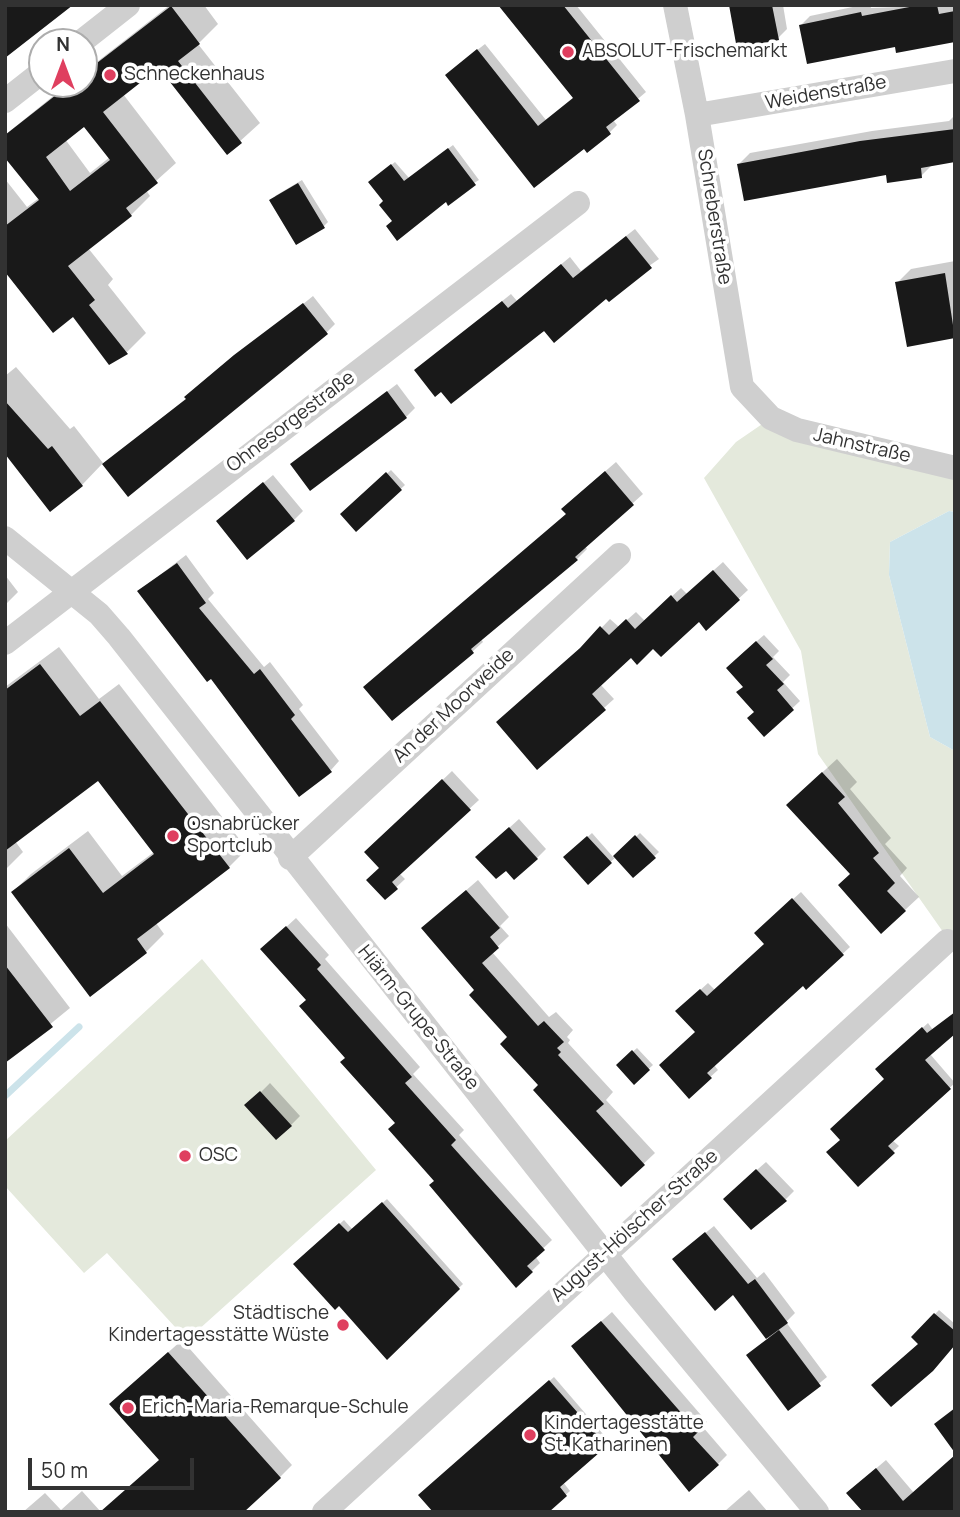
<!DOCTYPE html>
<meta charset="utf-8">
<style>
body{margin:0}
#map{position:relative;width:960px;height:1517px;overflow:hidden;background:#fff;font-family:Manrope,sans-serif}
canvas{display:block}
.frame{position:absolute;inset:0;border:7px solid #323232;pointer-events:none}
.north{position:absolute;left:28px;top:28px;width:70px;height:70px;box-sizing:border-box;background:#fff;border:2px solid #adadad;border-radius:50%;rotate:0deg;font-size:19px;font-weight:700;line-height:28px;text-align:center;color:#323232}
.north::after{content:'';display:block;margin:auto;width:24px;height:32px;background:#df3f5f;clip-path:polygon(50% 0,100% 100%,50% 72%,0 100%)}
.scale{position:absolute;left:28px;top:1458px;width:166px;height:32px;box-sizing:border-box;border:4px solid #323232;border-top:0;padding-left:9px;font-size:21px;line-height:24px;white-space:nowrap;color:#323232;-webkit-text-stroke:5px #fff;paint-order:stroke}
</style>
<div id="map">
<canvas width="960" height="1517"></canvas>
<div class="frame"></div>
<div class="north">N</div>
<div class="scale">50 m</div>
</div>
<script>
const ctx = document.querySelector('canvas').getContext('2d');
ctx.lineJoin = 'round';
function fillPath(path, color) {
  ctx.fillStyle = color;
  ctx.fill(path, 'evenodd');
}
function strokePath(path, color, width, dash) {
  ctx.strokeStyle = color;
  ctx.lineWidth = width;
  ctx.lineCap = dash ? 'butt' : 'round';
  ctx.setLineDash(dash || []);
  ctx.stroke(path);
}
function drawText(font, color, halo, rows, align = 'center') {
  ctx.font = font + ' Manrope,sans-serif';
  ctx.lineWidth = 7;
  ctx.setLineDash([]);
  ctx.textBaseline = 'middle';
  ctx.strokeStyle = halo;
  ctx.fillStyle = color;
  for (const [text, x, y, turn = 0] of rows) {
    ctx.save();
    ctx.translate(x, y);
    ctx.rotate((+turn || 0) * Math.PI / 180);
    ctx.textAlign = isNaN(turn) ? turn : align;
    if (halo) ctx.strokeText(text, 0, 0);
    ctx.fillText(text, 0, 0);
    ctx.restore();
  }
}
fillPath(new Path2D(`
 M771,418L955,468V512L949,511L890,542L889,575L930,737L955,751V949L818,754L801,651L704,478L736,442Z
 M202,959L376,1170L187,1340L107,1253L84,1273L5,1186V1141Z`), '#e4e9dc');
fillPath(new Path2D(`
 M949,511L955,512V751L930,737L889,575L890,542Z`), '#cce3ea');
fillPath(new Path2D(`
 M170,5H204L218,24L198,44L260,123L227,153L159,66L123,94L176,163L146,190L150,196L131,215L88,248L113,279L108,285L146,333L127,352L9,274L5,277V179L27,207L39,198L5,135L68,84H84V72ZM84,124L110,157L90,173L65,139Z
 M500,5H576L646,92L613,120L617,125L610,132L588,150L585,147L535,186L454,68L485,44L546,120L574,97Z
 M730,5H783L787,29L778,38Z
 M862,5H870L871,8L955,5V41L897,45L801,25L810,16Z
 M955,115V160L932,165L921,176L739,164L750,153L872,131L949,121Z
 M453,145L479,180L446,200L394,221L375,178L395,162L409,178Z
 M302,180L328,222L324,226L275,196Z
 M635,229L659,259L606,296L441,390L416,370L511,294L517,301L570,257L581,271Z
 M955,261V336L909,345L897,283L911,269Z
 M313,296L335,324L326,333L105,464Z
 M16,367L70,429L74,426L103,463L82,485L5,452V376Z
 M397,384L415,408L406,417L292,464Z
 M616,462L643,494L585,546L587,549L577,559L481,639L483,642L473,651L392,719L567,513L573,499Z
 M391,470L405,485L356,530L342,514Z
 M273,475L303,511L294,520L218,521Z
 M186,555L214,593L208,599L264,667L270,662L303,705L299,709L339,761L331,770L212,676L139,591Z
 M723,562L748,590L707,628L699,620L653,647L631,656L600,684L614,699L538,767L587,643L610,619L619,627L636,612L645,621L681,588L687,594Z
 M5,575L18,592L5,605Z
 M764,635L779,651L773,657L790,675L783,682L800,701L764,735L735,660Z
 M59,647L99,699L119,684L247,849L229,867L156,923L164,934L146,952L91,994L13,892L31,874L88,831L122,876L154,852L99,778L15,841L23,852L5,870V687Z
 M837,759L857,782L850,789L891,838L885,844L907,868L900,876L919,897L905,910L852,874L802,791Z
 M452,771L479,800L399,873L405,879L385,898L381,868L367,852Z
 M519,819L546,849L537,858L487,848Z
 M592,833L614,858L640,833L659,852L633,876L616,857L588,882L565,857Z
 M478,880L509,917L500,926L509,936L492,952L549,1017L556,1012L573,1030L567,1037L570,1040L568,1043L613,1092L606,1100L655,1153L621,1185L541,1085L476,990L434,918Z
 M801,892L850,947L806,988L803,984L714,1065L718,1070L689,1096L697,1032L685,1004L708,983L715,990L766,944L763,926Z
 M296,918L329,955L325,959L420,1067L413,1074L464,1130L459,1135L552,1240L535,1256L540,1263L516,1286L468,1232L471,1229L397,1123L347,1058L271,941Z
 M5,923L70,1008L5,1061Z
 M928,1023L933,1030L930,1054L955,1083L892,1140L899,1146L858,1184L842,1139L886,1079L883,1064Z
 M637,1048L653,1065L634,1082L618,1065Z
 M270,1083L300,1116L291,1125L256,1097Z
 M766,1162L794,1191L785,1200L734,1190Z
 M387,1199L463,1284L387,1357L340,1304L296,1264L344,1220L353,1230Z
 M714,1226L757,1278L764,1272L795,1313L786,1322L827,1377L788,1409L768,1338L733,1293L682,1252Z
 M939,1310L955,1324V1344H921L913,1337Z
 M612,1312L707,1422L702,1426L727,1455L718,1464L573,1346Z
 M182,1340L292,1465L280,1477L160,1459L124,1392Z
 M554,1377L609,1441L563,1482L570,1491L546,1512L421,1495Z
 M886,1460L914,1493L955,1512H865L859,1483Z
 M749,1490L768,1512H724L725,1511Z
 M82,1491L101,1512H23L45,1493L61,1510Z`), '#0003');
strokePath(new Path2D(`
 M5,1096L79,1027`), '#cce3ea', 7);
fillPath(new Path2D(`
 M5,5H73L5,58Z
 M498,5H563L640,101L606,127L611,134L587,153L584,149L534,188L445,75L477,49L538,126L573,98Z
 M729,5H772L779,40L737,49Z
 M920,5H937L939,14L955,11V42L896,53L895,47L807,64L799,25L861,12L862,16Z
 M171,6L200,44L178,61L242,143L227,155L159,68L103,112L158,183L126,208L132,216L68,266L95,300L89,305L128,354L109,365L73,317L53,333L5,272V226L39,200L5,158V135L70,84H84V73ZM84,127L110,160L70,191L46,157Z
 M955,129V162L921,168L922,178L887,183L886,175L744,201L737,164L860,141Z
 M448,148L476,185L448,206L446,202L397,241L386,226L392,221L379,205L383,201L368,182L391,164L404,181Z
 M298,183L325,228L296,245L269,200Z
 M626,236L652,268L609,302L606,299L554,343L544,331L451,404L441,392L435,397L414,370L502,301L508,308L561,264L573,278Z
 M945,273L955,338L907,347L895,282Z
 M303,303L328,334L128,497L102,464L186,399L184,397L234,355Z
 M387,391L407,418L310,491L290,464Z
 M5,401L48,449L52,446L83,486L50,512L5,454Z
 M605,471L634,505L575,557L578,560L471,649L474,653L392,721L363,687L566,514L561,509Z
 M386,472L402,490L356,532L340,514Z
 M263,482L295,521L247,560L216,521Z
 M177,563L206,603L199,608L254,674L260,669L295,715L291,719L332,772L299,797L211,679L207,682L137,591Z
 M713,570L740,600L706,631L699,622L661,657L653,649L637,665L631,658L592,694L606,710L537,770L496,722L580,648L600,626L609,635L626,619L635,629L671,595L677,602Z
 M756,641L773,659L766,665L784,684L777,690L794,710L764,737L747,718L754,712L736,692L743,687L726,668Z
 M40,664L80,716L100,701L230,868L137,939L147,953L90,997L11,892L69,848L103,893L154,854L98,781L5,851V690Z
 M822,772L845,797L838,803L879,853L873,858L895,883L887,891L906,911L881,934L838,885L850,874L786,805Z
 M442,779L471,810L392,882L398,889L385,900L366,880L379,868L364,852Z
 M509,827L538,859L514,880L506,871L496,879L475,857Z
 M635,835L656,858L633,878L613,856Z
 M587,836L612,863L588,885L563,857Z
 M466,890L500,928L490,937L499,948L482,963L538,1026L544,1021L564,1042L557,1048L561,1052L558,1055L604,1104L596,1111L645,1165L621,1187L533,1090L538,1085L500,1044L507,1037L469,995L474,990L421,928Z
 M792,898L844,955L806,990L803,986L707,1073L712,1078L689,1099L659,1065L695,1032L675,1011L700,989L707,996L764,944L754,933Z
 M286,926L321,965L317,969L412,1077L405,1083L456,1140L451,1145L545,1250L527,1266L533,1272L516,1288L429,1185L434,1181L388,1129L395,1123L340,1062L345,1058L299,1006L306,1000L260,949Z
 M5,965L53,1027L5,1063Z
 M955,1012V1034L925,1060L951,1089L888,1146L895,1153L858,1187L826,1152L840,1140L830,1129L884,1079L875,1069L922,1027L927,1033Z
 M632,1050L650,1070L634,1085L616,1065Z
 M260,1091L292,1126L276,1140L244,1105Z
 M756,1169L787,1201L751,1230L723,1199Z
 M382,1202L460,1289L387,1360L339,1306L335,1310L293,1264L339,1223L348,1232Z
 M705,1232L748,1284L755,1279L788,1323L766,1339L733,1295L715,1311L672,1259Z
 M934,1313L955,1331V1345L933,1371L891,1407L871,1385L918,1344L911,1337Z
 M601,1321L698,1432L693,1437L719,1465L689,1492L571,1346Z
 M779,1330L821,1386L788,1411L746,1355Z
 M168,1352L281,1478L244,1512H100L159,1460L109,1404Z
 M549,1380L607,1446L560,1487L567,1496L549,1512H433L418,1495Z
 M955,1408V1453L934,1424Z
 M955,1455V1512H863L846,1493L876,1468L903,1501Z`), '#191919');
strokePath(new Path2D(`
 M675,5L697,115L742,387L771,418L797,430L955,468
 M81,42L128,5
 M5,101L42,72
 M697,115L955,71
 M5,538L99,614L119,637L634,1291L817,1512
 M5,643L578,203
 M290,858L619,555
 M324,1512L947,941`), '#cfcfcf', 24);
for (const [x, y, r, color] of [
 [568,52,7,"#df3f5f"],
 [110,75,7,"#df3f5f"],
 [173,836,7,"#df3f5f"],
 [185,1156,7,"#df3f5f"],
 [343,1325,7,"#df3f5f"],
 [128,1408,7,"#df3f5f"],
 [530,1435,7,"#df3f5f"]
]) {
  const dot = new Path2D();
  dot.arc(x, y, r, 0, 2 * Math.PI);
  ctx.fillStyle = color;
  ctx.fill(dot);
  strokePath(dot, '#fff', 2.5);
}
drawText('19px', '#323232', '#fff', [
 ["ABSOLUT-Frischemarkt",582,52],
 ["Schneckenhaus",124,75],
 ["Osnabrücker",187,825],
 ["Sportclub",187,847],
 ["OSC",199,1156],
 ["Städtische",329,1314,"right"],
 ["Kindertagesstätte Wüste",329,1336,"right"],
 ["Erich-Maria-Remarque-Schule",142,1408],
 ["Kindertagesstätte",544,1424],
 ["St. Katharinen",544,1446]
], 'left');
drawText('19px', '#323232', '#fff', [
 ["Weidenstraße",826,93,-10],
 ["Schreberstraße",714,217,81],
 ["Ohnesorgestraße",291,422,-37],
 ["Jahnstraße",862,446,13],
 ["An der Moorweide",454,706,-43],
 ["Hiärm-Grupe-Straße",418,1018,51],
 ["August-Hölscher-Straße",635,1226,-42]
]);
</script>
